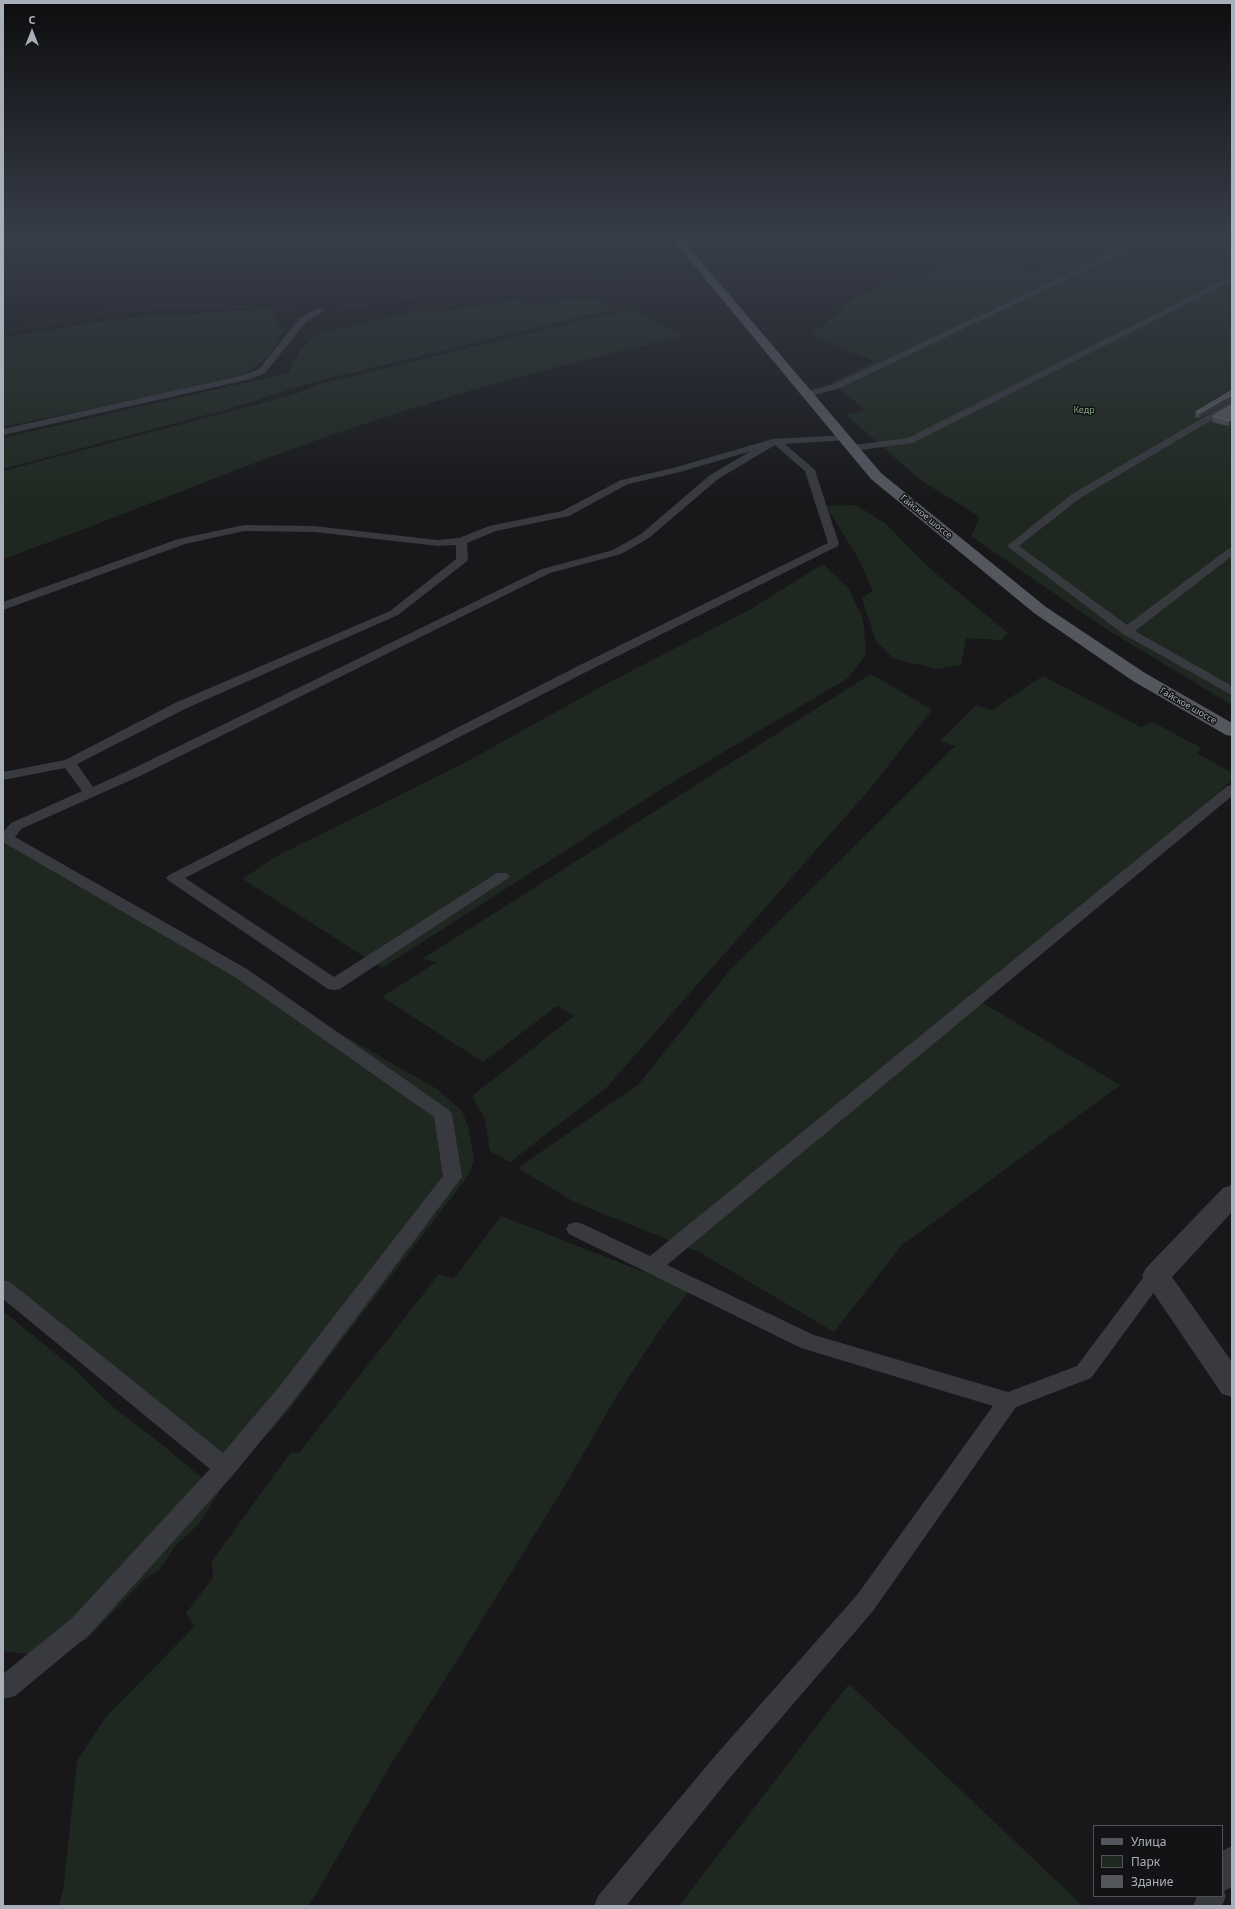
<!DOCTYPE html>
<meta charset="utf-8">
<style>
body{margin:0}
#map{position:relative;width:1235px;height:1909px;overflow:hidden;background:#18181a;font-family:"Noto Sans",sans-serif}
canvas{display:block}
.frame{position:absolute;inset:0;border:4px solid #aab0ba;pointer-events:none}
.legend{position:absolute;left:1093px;top:1825px;width:130px;height:72px;box-sizing:border-box;background:#131315;border:1px solid #4f5257;margin:0;padding:5px 7px;list-style:none;font-size:12px;color:#aab0ba}
.legend li{display:flex;align-items:center;gap:8px;height:20px}
.legend b{width:20px;border:1px solid #4f5257}
.north{position:absolute;left:12px;top:12px;width:40px;height:40px;-webkit-text-stroke:3px #131315;paint-order:stroke;rotate:0deg;font-size:11px;font-weight:700;line-height:16px;text-align:center;color:#aab0ba}
.north::after{content:'';display:block;margin:auto;width:14px;height:18px;background:#aab0ba;clip-path:polygon(50% 0,100% 100%,50% 72%,0 100%)}
</style>
<div id="map">
<canvas width="1235" height="1909"></canvas>
<div class="frame"></div>
<ul class="legend">
<li><b style="height:5px;background:#54575e"></b>Улица</li>
<li><b style="height:11px;background:#1f2820"></b>Парк</li>
<li><b style="height:11px;background:#54565b"></b>Здание</li>
</ul>
<div class="north">С</div>
</div>
<script>
const ctx = document.querySelector('canvas').getContext('2d');
ctx.lineJoin = 'round';
function fillPath(path, color) {
  ctx.fillStyle = color;
  ctx.fill(path, 'evenodd');
}
function strokePath(path, color, width, dash) {
  ctx.strokeStyle = color;
  ctx.lineWidth = width;
  ctx.lineCap = dash ? 'butt' : 'round';
  ctx.setLineDash(dash || []);
  ctx.stroke(path);
}
function drawText(font, color, halo, rows, align = 'center') {
  ctx.font = font + ' "Noto Sans",sans-serif';
  ctx.lineWidth = 3;
  ctx.setLineDash([]);
  ctx.textBaseline = 'middle';
  ctx.strokeStyle = halo;
  ctx.fillStyle = color;
  for (const [text, x, y, turn = 0] of rows) {
    ctx.save();
    ctx.translate(x, y);
    ctx.rotate((+turn || 0) * Math.PI / 180);
    ctx.textAlign = isNaN(turn) ? turn : align;
    if (halo) ctx.strokeText(text, 0, 0);
    ctx.fillText(text, 0, 0);
    ctx.restore();
  }
}
fillPath(new Path2D(`
 M1123,239H1232V705L1106,629L971,536L980,517L922,481L846,415L865,410L832,382L874,361L812,335L860,293L972,255L1033,270Z
 M595,299L613,309L314,382L221,411L3,469V438L288,373L302,348L316,335L416,311H443L520,300L527,304Z
 M269,309L283,331L270,355L245,374L163,394L3,427V338L116,319Z
 M631,309L683,336C576,361 468,389 364,424C242,464 124,516 3,559V471L293,395L320,384Z
 M856,505L886,524L928,567L1008,633L1001,640L966,638L961,665L937,669L894,659L876,641L862,598L873,591L858,558L826,506Z
 M823,564L848,588L863,619L866,654L848,678L663,788L382,968L243,879L273,858L470,760L606,684L751,609Z
 M871,674L932,710L869,790L606,1088L510,1162L490,1151L485,1119L472,1096L574,1016L557,1006L483,1062L382,997L437,962L422,959Z
 M1043,676L1141,727L1153,722L1201,748L1197,753L1232,773V780L1201,807L976,999L1120,1085L901,1246L834,1332L699,1252L576,1203L518,1168L639,1084L730,970L955,746L940,741L976,705L992,710Z
 M3,840L437,1089L462,1111L468,1126L474,1159L470,1173L288,1411C273,1427 259,1450 236,1454C231,1454 225,1452 220,1452L21,1294L3,1278Z
 M501,1216L690,1290L658,1332L613,1402L567,1482L458,1659L391,1764L320,1887L308,1906H59L64,1884L77,1761L106,1717L194,1627L186,1613L213,1578L212,1561L291,1452L299,1453L439,1274L454,1279Z
 M3,1311L73,1368L112,1406L160,1443L219,1492L199,1524L176,1545L160,1569L145,1579L87,1639L60,1653L30,1654L3,1651Z
 M849,1684L1083,1906H679Z`), '#1f2820');
strokePath(new Path2D(`
 M337,308L463,289L682,273
 M3,332L129,308L208,305L289,310`), '#3e4146', 1, [1, 1.5]);
fillPath(new Path2D(`
 M1142,239H1151L840,388L807,397L802,394L804,392L834,384Z
 M1232,276V281L913,443L853,451L848,448L853,445L908,438Z
 M317,309H323L324,311L306,322L265,373L250,379L3,435V429L244,375L259,369L300,318Z
 M1232,401V408L1080,498L1019,546L1127,625L1228,549L1232,548V556L1135,631L1232,686V695L1123,634L1007,546L1072,494Z
 M844,435L849,438L847,440L785,444L815,470L839,544L838,546L590,670L185,878L334,977L497,873H507L510,876L507,879L340,989L334,990L328,989L169,881L166,878L169,875L582,664L828,543L805,471L775,445L718,479L649,538L621,554L550,573L140,776L21,829L15,837L247,969L449,1110L452,1114L462,1177L295,1399L233,1475L90,1634L15,1696L3,1699V1674L72,1618L210,1469L3,1299V1280L10,1282L223,1453L279,1387L443,1176L434,1117L235,977L3,842V832L11,823L82,791L65,768L3,780V772L65,760L177,702L390,611L456,559V545L438,546L314,532L244,531L185,544L3,610V602L178,539L244,525L314,526L438,540L459,538L489,526L562,511L621,480L673,468L773,439ZM751,451L710,475L641,534L613,550L542,569L130,770L93,787L77,764L187,708L398,615L466,562L468,560L467,543L496,531L569,516L628,484L680,472Z
 M1232,785V796L667,1265L814,1335L1008,1392L1077,1366L1149,1270L1156,1268L1163,1270L1166,1276L1091,1378L1016,1407L873,1611L733,1774L626,1906H594L598,1896L715,1756L857,1595L993,1406L801,1348L569,1234L566,1229L569,1224L576,1222L583,1224L650,1256L1227,786Z
 M1232,1846V1887L1224,1891L1226,1896L1222,1906H1193L1197,1896H1222V1851Z`), '#383a3f');
fillPath(new Path2D(`
 M1232,1185V1212L1172,1277L1232,1362V1397L1222,1394L1142,1276L1146,1268L1223,1188Z`), '#383a3f');
fillPath(new Path2D(`
 M672,239H682L881,473L1046,607L1145,673L1232,723V736L1226,735L1133,681L1034,613L871,479Z`), '#54575e');
fillPath(new Path2D(`
 M1232,391V400L1199,418L1195,417L1196,412Z
 M1232,405V424L1228,426L1212,422L1213,416Z`), '#494b4f');
fillPath(new Path2D(`
 M1232,395V400L1199,418L1200,413Z
 M1232,419V424L1228,426L1229,421Z`), '#313235');
const building = new Path2D(`
 M1231,391H1232V395L1200,413L1196,412Z
 M1232,405V419L1229,421L1213,416Z`);
fillPath(building, '#54565b');
strokePath(building, '#61646a', 1);
const sky = ctx.createLinearGradient(0, 0, 0, 506);
sky.addColorStop(0, '#0d0d0e');
sky.addColorStop(0.47, '#373d49');
sky.addColorStop(1, '#373d4900');
ctx.fillStyle = sky;
ctx.fillRect(0, 0, 1235, 506);
drawText('9px', '#81a580', '#131315', [
 ["Кедр",1084,410]
]);
drawText('9px', '#aab0ba', '#131315', [
 ["Гайское шоссе",926,517,39],
 ["Гайское шоссе",1188,706,30]
]);
</script>
